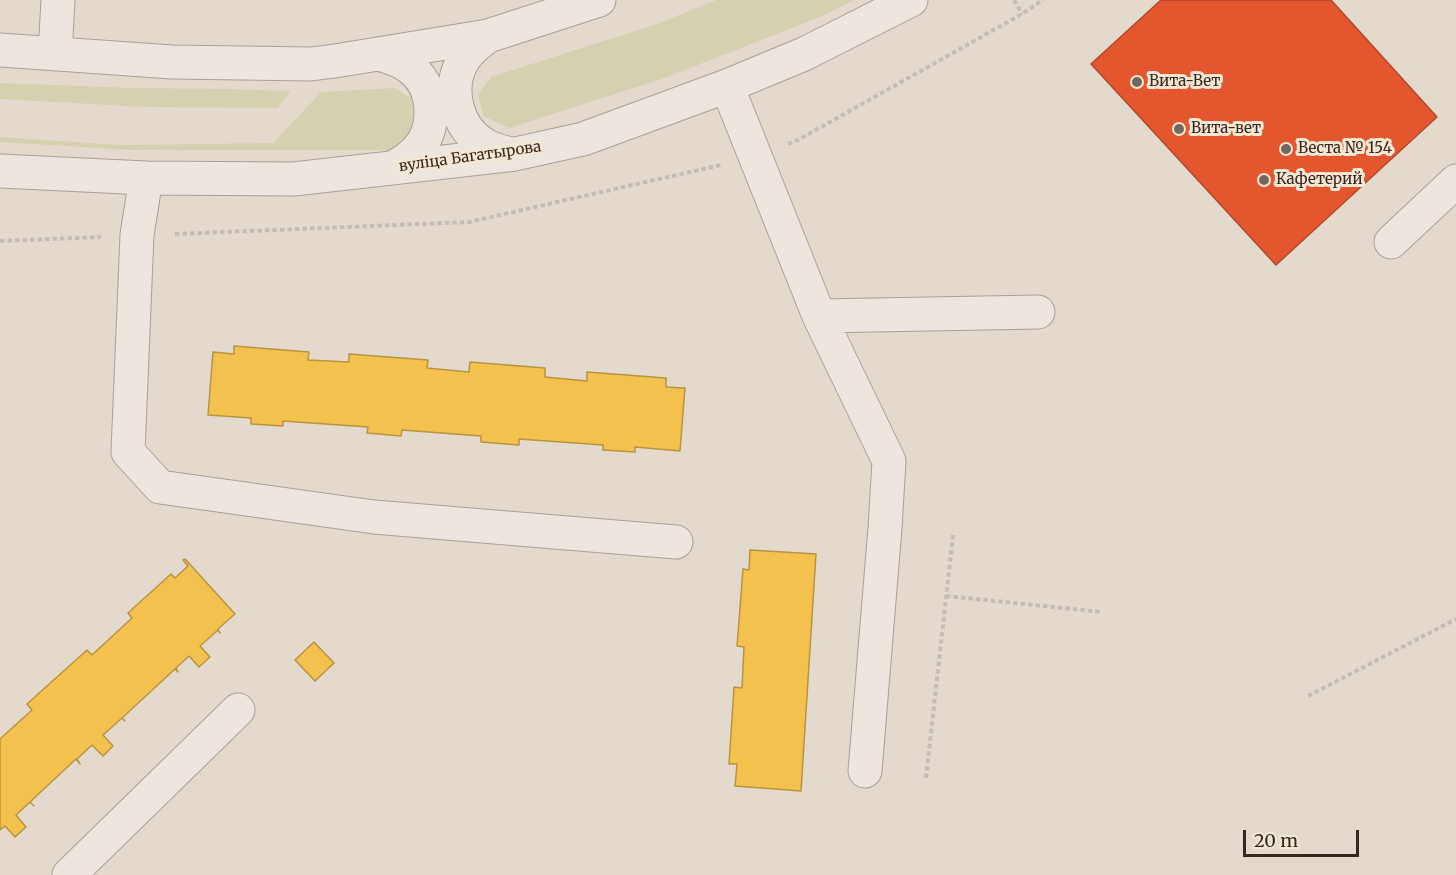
<!DOCTYPE html>
<meta charset="utf-8">
<style>
body{margin:0}
#map{position:relative;width:1456px;height:875px;overflow:hidden;background:#e3dacd;font-family:Merriweather,serif}
canvas{display:block}
.scale{position:absolute;left:1243px;top:830px;width:116px;height:27px;box-sizing:border-box;border:3px solid #37271f;border-top:0;padding-left:8px;font-size:18px;line-height:21px;white-space:nowrap;color:#37271f;-webkit-text-stroke:4px #f4e7d4;paint-order:stroke}
</style>
<div id="map">
<canvas width="1456" height="875"></canvas>
<div class="scale">20 m</div>
</div>
<script>
const ctx = document.querySelector('canvas').getContext('2d');
ctx.lineJoin = 'round';
function fillPath(path, color) {
  ctx.fillStyle = color;
  ctx.fill(path, 'evenodd');
}
function strokePath(path, color, width, dash) {
  ctx.strokeStyle = color;
  ctx.lineWidth = width;
  ctx.lineCap = dash ? 'butt' : 'round';
  ctx.setLineDash(dash || []);
  ctx.stroke(path);
}
function drawText(font, color, halo, rows, align = 'center') {
  ctx.font = font + ' Merriweather,serif';
  ctx.lineWidth = 6;
  ctx.setLineDash([]);
  ctx.textBaseline = 'middle';
  ctx.strokeStyle = halo;
  ctx.fillStyle = color;
  for (const [text, x, y, turn = 0] of rows) {
    ctx.save();
    ctx.translate(x, y);
    ctx.rotate((+turn || 0) * Math.PI / 180);
    ctx.textAlign = isNaN(turn) ? turn : align;
    if (halo) ctx.strokeText(text, 0, 0);
    ctx.fillText(text, 0, 0);
    ctx.restore();
  }
}
fillPath(new Path2D(`
 M716,0H854L820,17L662,79L509,128L483,116L478,94L491,77L657,24Z
 M0,83L133,88L231,89L290,91L278,108L146,107L0,99Z
 M395,88L411,98L419,123L412,137L393,150H129L0,142V137L120,145L273,143L321,92Z`), '#d5d1b0');
const homes = new Path2D(`
 M234,346L309,352L308,360L349,362V354L428,360L427,368L469,372L470,362L545,368V377L587,381V372L666,378V387L685,388L680,451L635,447V452L603,450V445L519,439V445L481,442V436L402,430L401,436L367,433L368,427L283,421V426L251,424V418L208,415L213,352L234,354Z
 M750,550L816,554L801,791L735,786L737,764H729L734,687L742,688L744,647L737,646L743,569L749,570Z
 M185,559L235,614L218,629L220,633L218,630L200,646L210,657L199,667L189,656L176,668L178,672L175,669L122,718L125,721L122,718L103,735L113,746L103,756L92,745L77,759L80,764L76,759L30,802L34,806L30,802L16,815L26,827L15,837L5,826L0,830V739L32,710L27,704L87,650L92,655L132,618L128,613L171,574L175,578L188,566L183,560Z
 M314,642L334,663L315,681L295,660Z`);
fillPath(homes, '#f2c14e');
strokePath(homes, '#ba9340', 1.5);
const shops = new Path2D(`
 M1161,0H1331L1437,117L1276,265L1091,64Z`);
fillPath(shops, '#e4572e');
strokePath(shops, '#b0492a', 1.5);
const minor = new Path2D(`
 M488,36C479,43 470,49 464,59C446,87 456,128 485,145C494,150 502,152 512,154
 M0,50L172,62L311,64L335,61L488,36L599,0
 M55,54L58,0
 M379,54C390,57 400,60 409,67C435,85 438,126 418,149C410,158 402,163 392,168
 M727,86L819,316L889,461L885,528L865,771
 M0,171L146,178L294,179L515,154L583,139L727,86L804,54L911,0
 M146,178L137,235L128,452L160,487L374,517L676,542
 M1391,242L1456,181
 M819,316L1038,312
 M69,875L238,710`);
strokePath(minor, '#a8a097', 35);
strokePath(new Path2D(`
 M1014,0L1022,14
 M788,144L798,140L1022,14L1043,0
 M175,234L469,222L721,165
 M0,241L101,237
 M946,596L1102,612
 M1308,696L1456,619
 M926,778L953,535`), '#c4bdb6', 4, [4.5, 3]);
strokePath(minor, '#ece6de', 33);
for (const [x, y, r, color] of [
 [1137,82,6,"#73665c"],
 [1179,129,6,"#73665c"],
 [1286,149,6,"#73665c"],
 [1264,180,6,"#73665c"]
]) {
  const dot = new Path2D();
  dot.arc(x, y, r, 0, 2 * Math.PI);
  ctx.fillStyle = color;
  ctx.fill(dot);
  strokePath(dot, '#f4e7d4', 2);
}
drawText('15px', '#37271f', '#f4e7d4', [
 ["Вита-Вет",1149,82],
 ["Вита-вет",1191,129],
 ["Веста № 154",1298,149],
 ["Кафетерий",1276,180]
], 'left');
drawText('15px', '#37271f', '#f4e7d4', [
 ["вуліца Багатырова",470,157,-8]
]);
</script>
